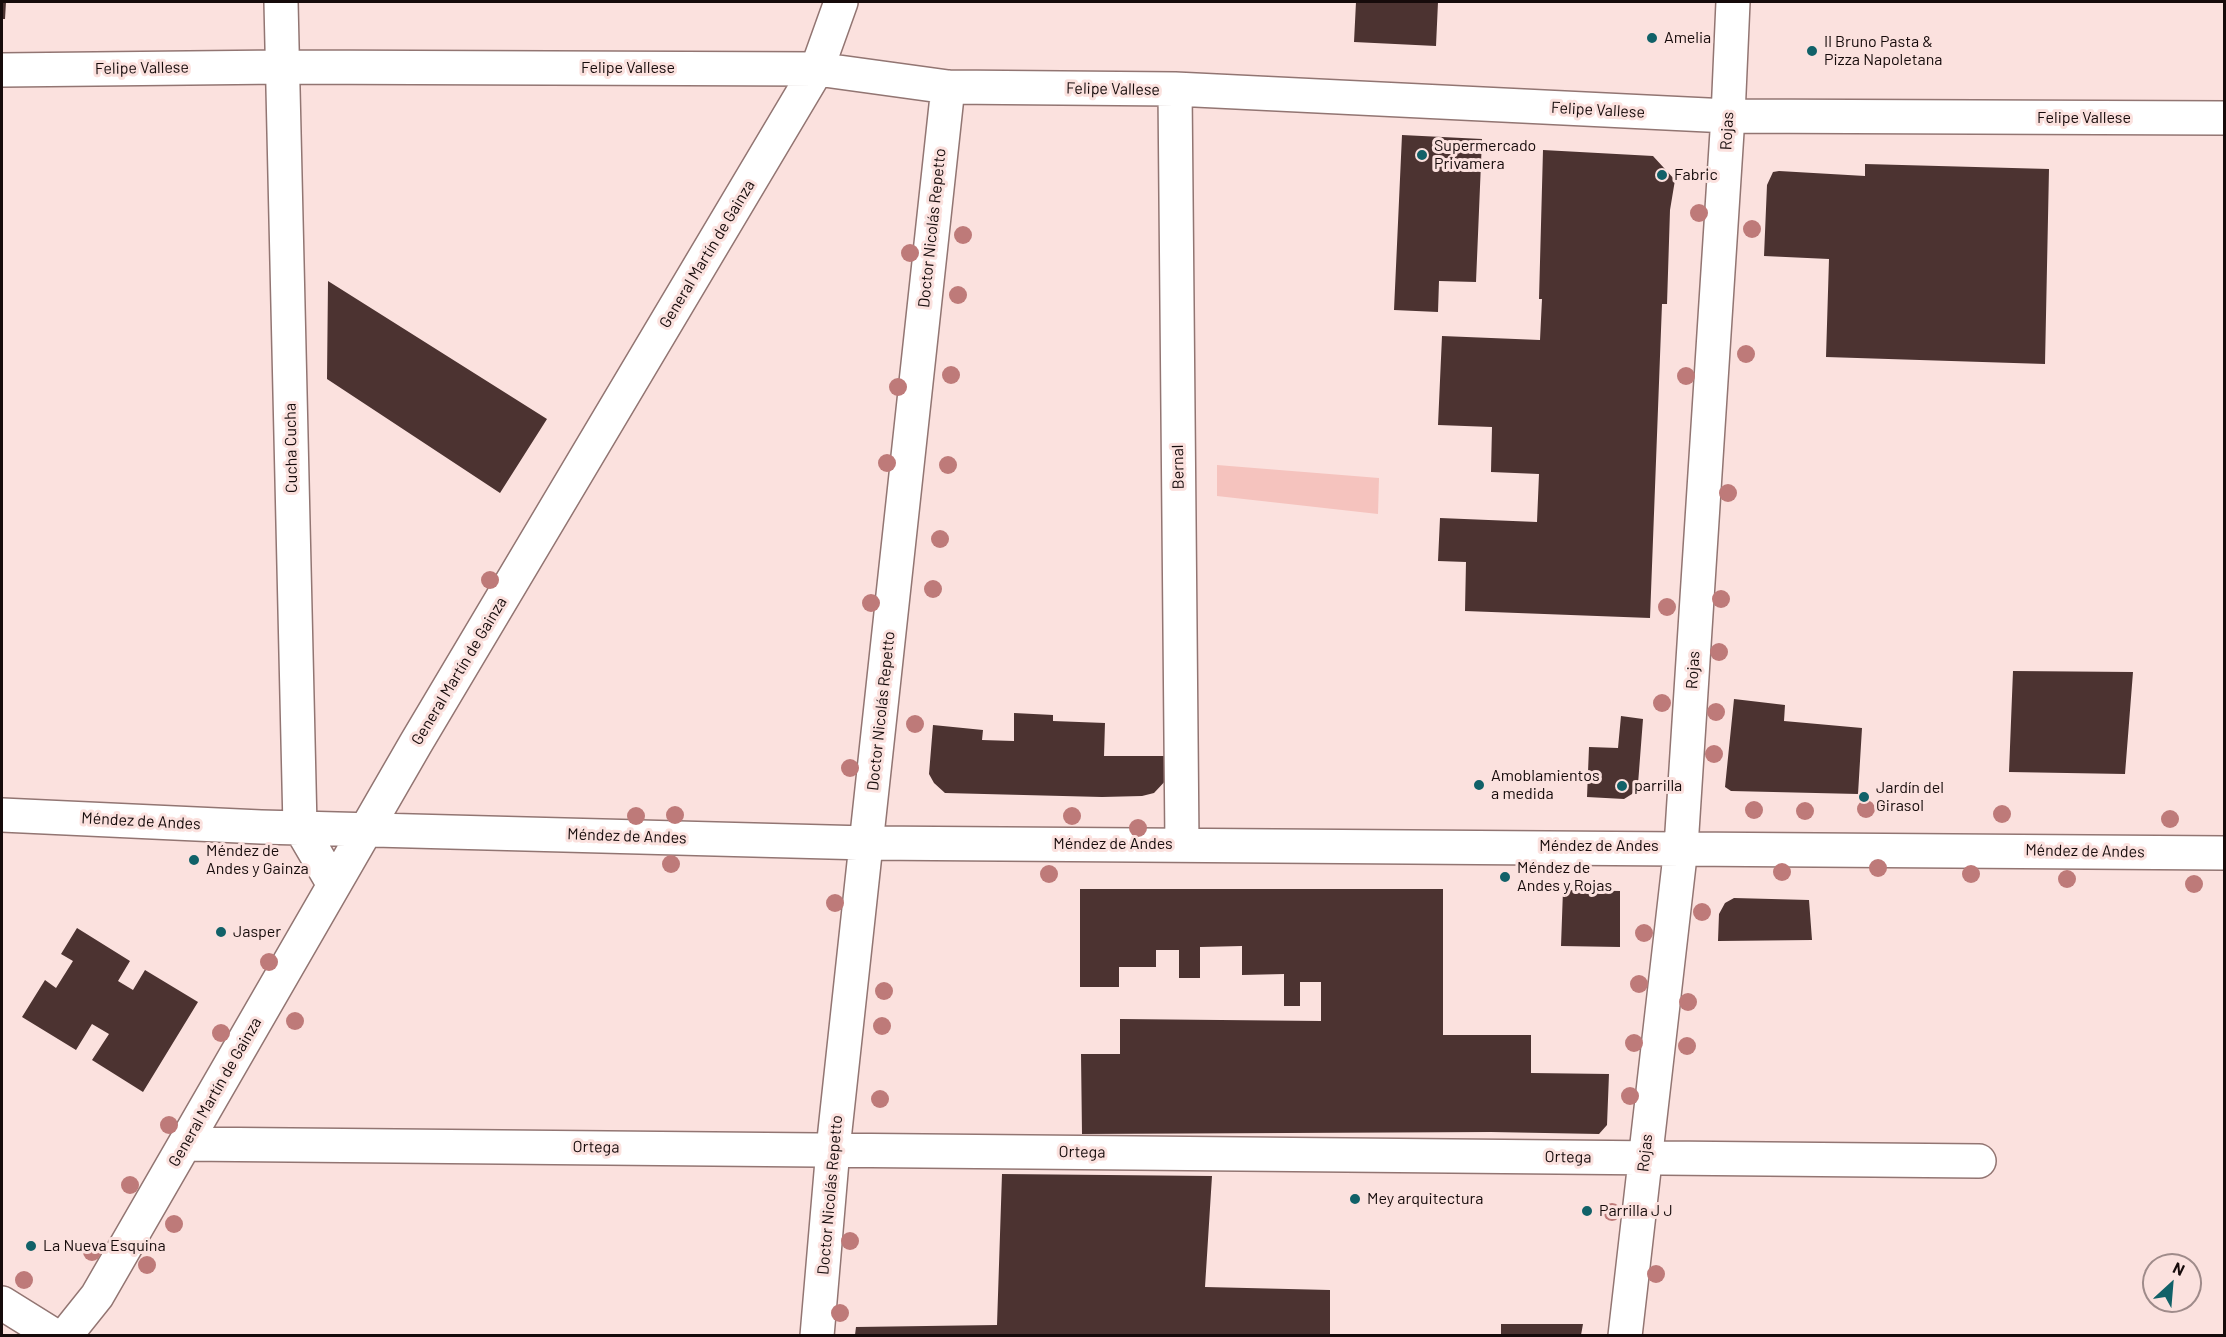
<!DOCTYPE html>
<meta charset="utf-8">
<style>
body{margin:0}
#map{position:relative;width:2226px;height:1337px;overflow:hidden;background:#fbe1de;font-family:Barlow,sans-serif}
canvas{display:block}
.frame{position:absolute;inset:0;border:3px solid #160b0b;pointer-events:none}
.north{position:absolute;left:2142px;top:1253px;width:60px;height:60px;box-sizing:border-box;background:#fbe1de;border:2px solid #9f8b8a;border-radius:50%;rotate:26deg;font-size:16px;font-weight:700;line-height:24px;text-align:center;color:#160b0b}
.north::after{content:'';display:block;margin:auto;width:21px;height:27px;background:#116168;clip-path:polygon(50% 0,100% 100%,50% 72%,0 100%)}
</style>
<div id="map">
<canvas width="2226" height="1337"></canvas>
<div class="frame"></div>
<div class="north">N</div>
</div>
<script>
const ctx = document.querySelector('canvas').getContext('2d');
ctx.lineJoin = 'round';
function fillPath(path, color) {
  ctx.fillStyle = color;
  ctx.fill(path, 'evenodd');
}
function strokePath(path, color, width, dash) {
  ctx.strokeStyle = color;
  ctx.lineWidth = width;
  ctx.lineCap = dash ? 'butt' : 'round';
  ctx.setLineDash(dash || []);
  ctx.stroke(path);
}
function drawText(font, color, halo, rows, align = 'center') {
  ctx.font = font + ' Barlow,sans-serif';
  ctx.lineWidth = 6;
  ctx.setLineDash([]);
  ctx.textBaseline = 'middle';
  ctx.strokeStyle = halo;
  ctx.fillStyle = color;
  for (const [text, x, y, turn = 0] of rows) {
    ctx.save();
    ctx.translate(x, y);
    ctx.rotate((+turn || 0) * Math.PI / 180);
    ctx.textAlign = isNaN(turn) ? turn : align;
    if (halo) ctx.strokeText(text, 0, 0);
    ctx.fillText(text, 0, 0);
    ctx.restore();
  }
}
fillPath(new Path2D(`
 M1217,465L1379,478L1378,514L1217,496Z`), '#f5c3be');
fillPath(new Path2D(`
 M2,2H6L5,19H2Z
 M1356,2H1438L1436,46L1354,42Z
 M1402,135L1482,139L1476,282L1439,281L1438,312L1394,310Z
 M1543,150L1653,156L1675,180L1670,210L1667,304H1662L1650,618L1465,611L1466,562L1438,561L1440,518L1537,522L1539,474L1491,472L1492,427L1438,425L1442,336L1540,340L1542,299H1539Z
 M1865,164L2049,169L2045,364L1826,357L1829,259L1764,256L1767,185L1773,172L1779,171L1865,176Z
 M328,281L547,419L500,493L327,379Z
 M2013,671L2133,672L2125,774L2009,772Z
 M1734,699L1785,705L1784,721L1862,728L1858,794L1731,791L1725,787Z
 M1014,713L1053,715V721L1105,723L1104,756H1170L1168,778L1154,793L1142,796L1102,797L945,793L934,783L929,774L933,725L983,730L982,740L1014,741Z
 M1621,716L1643,719L1638,784L1632,794L1624,799L1587,797L1589,747L1618,748Z
 M1080,889H1443V1035H1531V1073L1609,1074L1607,1125L1599,1134L1491,1132L1082,1134L1081,1054H1120V1019L1321,1021V982H1300V1006H1284V974L1242,975V946L1200,947V978H1179V950H1156V967H1119V987H1080Z
 M1563,890L1620,891V947L1561,946Z
 M1734,898L1809,900L1812,940L1718,941L1719,914L1725,903Z
 M77,928L130,961L118,981L133,990L145,970L198,1002L143,1092L92,1060L109,1034L92,1024L76,1050L22,1017L45,980L56,988L73,961L61,954Z
 M1002,1174L1212,1176L1205,1287L1330,1290V1335H855L856,1327L997,1325Z
 M1501,1324H1583L1581,1335H1501Z`), '#4c3331');
const minor = new Path2D(`
 M281,2L300,827L334,885
 M2,70L282,67L817,69L948,87L1175,89L1728,116L2224,118
 M1175,89L1182,844
 M2,815L261,827L867,843L2224,853
 M185,1144L1979,1161
 M2,1303L55,1336
 M65,1336L97,1296L416,743L817,69L841,2
 M817,1336L833,1149L948,87
 M1625,1336L1681,847L1728,116L1733,2`);
strokePath(minor, '#927572', 36);
strokePath(minor, '#fff', 33);
ctx.fillStyle = '#be7a79';
for (const [x, y] of [
 [1699,213],
 [1752,229],
 [963,235],
 [910,253],
 [958,295],
 [1746,354],
 [951,375],
 [1686,376],
 [898,387],
 [887,463],
 [948,465],
 [1728,493],
 [940,539],
 [490,580],
 [933,589],
 [1721,599],
 [871,603],
 [1667,607],
 [1719,652],
 [1662,703],
 [1716,712],
 [915,724],
 [1714,754],
 [850,768],
 [1866,809],
 [1754,810],
 [1805,811],
 [2002,814],
 [675,815],
 [636,816],
 [1072,816],
 [2170,819],
 [1138,828],
 [671,864],
 [1878,868],
 [1782,872],
 [1049,874],
 [1971,874],
 [2067,879],
 [2194,884],
 [835,903],
 [1702,912],
 [1644,933],
 [269,962],
 [1639,984],
 [884,991],
 [1688,1002],
 [295,1021],
 [882,1026],
 [221,1033],
 [1634,1043],
 [1687,1046],
 [1630,1096],
 [880,1099],
 [169,1125],
 [130,1185],
 [1612,1212],
 [174,1224],
 [850,1241],
 [92,1252],
 [147,1265],
 [1656,1274],
 [24,1280],
 [840,1313]
]) {
  ctx.beginPath();
  ctx.arc(x, y, 9, 0, 2 * Math.PI);
  ctx.fill();
}
for (const [x, y, r, color] of [
 [1652,38,6,"#116168"],
 [1812,51,6,"#116168"],
 [1422,155,6,"#116168"],
 [1662,175,6,"#116168"],
 [1479,785,6,"#116168"],
 [1622,786,6,"#116168"],
 [1864,797,6,"#116168"],
 [194,860,6,"#116168"],
 [1505,877,6,"#116168"],
 [221,932,6,"#116168"],
 [1355,1199,6,"#116168"],
 [1587,1211,6,"#116168"],
 [31,1246,6,"#116168"]
]) {
  const dot = new Path2D();
  dot.arc(x, y, r, 0, 2 * Math.PI);
  ctx.fillStyle = color;
  ctx.fill(dot);
  strokePath(dot, '#fbe1de', 2);
}
drawText('16px', '#160b0b', '#fbe1de', [
 ["Amelia",1664,38],
 ["Il Bruno Pasta &",1824,42],
 ["Pizza Napoletana",1824,60],
 ["Supermercado",1434,146],
 ["Privamera",1434,164],
 ["Fabric",1674,175],
 ["Amoblamientos",1491,776],
 ["a medida",1491,794],
 ["parrilla",1634,786],
 ["Jardín del",1876,788],
 ["Girasol",1876,806],
 ["Méndez de",206,851],
 ["Andes y Gainza",206,869],
 ["Méndez de",1517,868],
 ["Andes y Rojas",1517,886],
 ["Jasper",233,932],
 ["Mey arquitectura",1367,1199],
 ["Parrilla J J",1599,1211],
 ["La Nueva Esquina",43,1246]
], 'left');
drawText('16px', '#160b0b', '#fbe1de', [
 ["Felipe Vallese",142,68,-1],
 ["Felipe Vallese",628,68],
 ["Felipe Vallese",1113,89,1],
 ["Felipe Vallese",1598,110,3],
 ["Felipe Vallese",2084,118],
 ["Rojas",1727,131,-87],
 ["Doctor Nicolás Repetto",932,228,-84],
 ["General Martín de Gainza",707,254,-59],
 ["Cucha Cucha",291,448,-91],
 ["Bernal",1178,467,-91],
 ["Rojas",1693,670,-86],
 ["General Martín de Gainza",459,671,-59],
 ["Doctor Nicolás Repetto",881,711,-84],
 ["Méndez de Andes",141,821,3],
 ["Méndez de Andes",627,836,2],
 ["Méndez de Andes",1113,844],
 ["Méndez de Andes",1599,846],
 ["Méndez de Andes",2085,851,1],
 ["General Martín de Gainza",215,1092,-60],
 ["Ortega",596,1147,1],
 ["Ortega",1082,1152,1],
 ["Rojas",1645,1153,-84],
 ["Ortega",1568,1157,1],
 ["Doctor Nicolás Repetto",830,1195,-85]
]);
</script>
